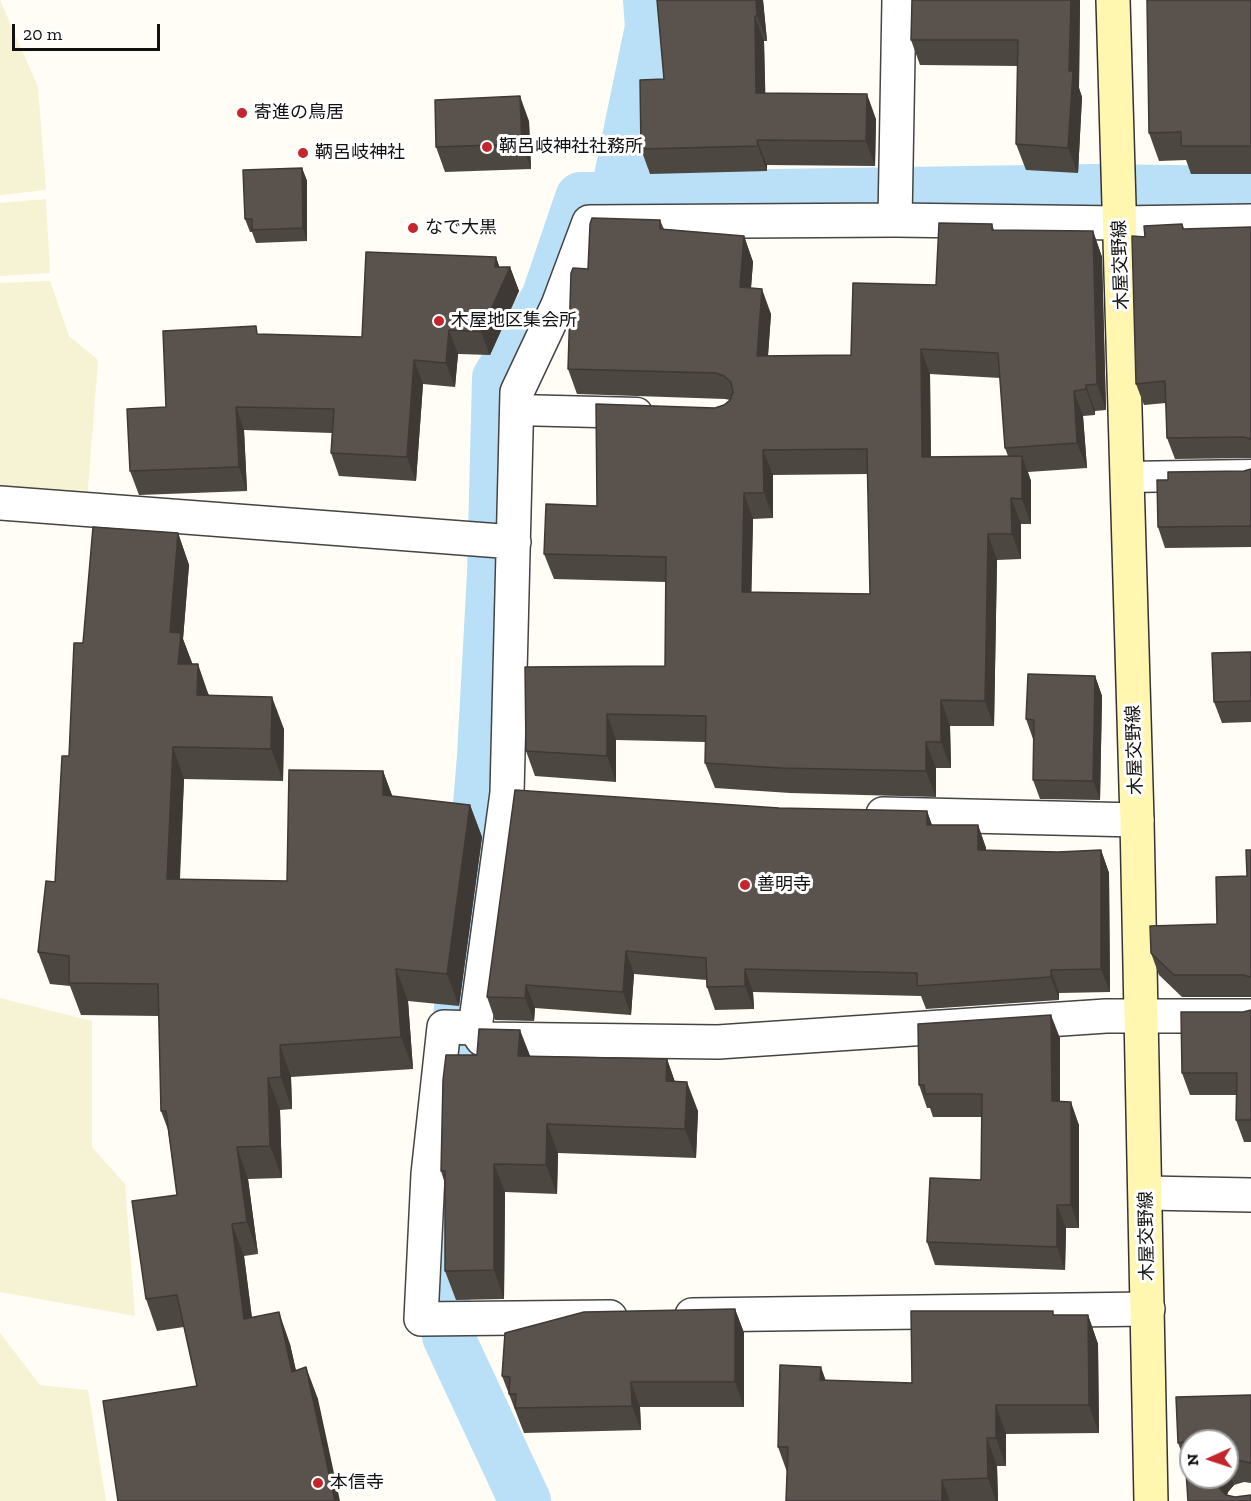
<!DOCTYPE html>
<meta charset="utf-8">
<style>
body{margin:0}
#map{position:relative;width:1251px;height:1501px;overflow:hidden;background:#fffdf5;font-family:"Zilla Slab",serif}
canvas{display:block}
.north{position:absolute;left:1179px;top:1429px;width:60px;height:60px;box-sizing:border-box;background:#fff;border:2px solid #a0a0a0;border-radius:50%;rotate:267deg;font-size:16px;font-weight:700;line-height:24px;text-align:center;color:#111}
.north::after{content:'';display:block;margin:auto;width:21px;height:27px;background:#c4262e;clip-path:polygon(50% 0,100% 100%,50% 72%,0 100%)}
.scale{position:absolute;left:12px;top:24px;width:148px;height:27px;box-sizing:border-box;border:3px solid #111;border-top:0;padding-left:8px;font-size:18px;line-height:21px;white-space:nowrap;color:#111;-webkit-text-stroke:4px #fff;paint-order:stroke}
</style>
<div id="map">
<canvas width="1251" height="1501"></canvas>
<div class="north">N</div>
<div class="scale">20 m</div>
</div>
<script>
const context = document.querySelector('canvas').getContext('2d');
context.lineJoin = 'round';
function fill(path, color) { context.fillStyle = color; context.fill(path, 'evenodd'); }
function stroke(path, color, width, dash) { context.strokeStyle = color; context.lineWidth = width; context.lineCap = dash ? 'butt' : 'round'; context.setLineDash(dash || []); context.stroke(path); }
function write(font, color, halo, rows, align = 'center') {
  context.font = font + ' "Zilla Slab","Noto Sans JP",serif'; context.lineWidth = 6; context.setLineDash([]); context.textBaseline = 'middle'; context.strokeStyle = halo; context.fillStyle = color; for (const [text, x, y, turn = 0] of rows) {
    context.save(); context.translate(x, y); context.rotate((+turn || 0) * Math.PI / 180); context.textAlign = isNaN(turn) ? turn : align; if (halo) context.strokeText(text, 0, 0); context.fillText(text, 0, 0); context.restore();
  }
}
fill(new Path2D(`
 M0,0l38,87 8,103 -46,5z
 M46,199l4,74 -50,3v-73z
 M50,281l19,55 29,24 -11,142 -87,-10v-209z
 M0,998l92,23v126l33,37 10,132 -135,-24z
 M0,1333l40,52 48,5 18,111h-106z`), '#f6f3d4');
stroke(new Path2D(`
 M616,196l35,-169 -2,-27
 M525,1501l-77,-165 -6,-49 2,-132 26,-240 13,-159 10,-182 5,-196 49,-80 34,-100 513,-8 157,2`), '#b9e0f7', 52);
const lane = new Path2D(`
 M517,410l120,3
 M1127,477l124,-2`);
const street = new Path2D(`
 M895,220l4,-220
 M0,503l514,39
 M883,814l254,6
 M475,1028l32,-235 10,-401 41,-87 31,-83 306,-2 224,3 132,-2
 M1146,1193l105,2
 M692,1315l456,-6
 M610,1317l-189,2 7,-145 16,-147 31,1 7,11 236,3 388,-26h145`);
const secondary = new Path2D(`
 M1113,0l24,820 14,681`);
stroke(lane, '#444', 33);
stroke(street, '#444', 36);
stroke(secondary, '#333', 36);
stroke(lane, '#fff', 30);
stroke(street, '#fff', 33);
stroke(secondary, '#fff6b0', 33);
fill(new Path2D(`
 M657,0h106l4,41h-3l1,52 111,26 -1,47 -108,-1v6l-117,3 -9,-25 23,-70z
 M912,0h168l-1,88 3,9 -4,76 -52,-3 -10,-26 2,-78 -98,-1 -9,-25z
 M1251,0v174h-60l-5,-14 -27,1 -10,-28z
 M529,121l2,48 -86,3 -9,-25z
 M302,168l5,13v60l-51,2 -4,-11h-2l-5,-13z
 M660,220l4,9 80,7 9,26 -2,26 20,26 -3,42 83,-1 85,-70 56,-61 2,6 99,1 9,26 4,153 -11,1v4l-12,1 4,52 -59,4 3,9v43h-10v35l-24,1 -3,166h-44l1,42h-15v29l-146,-4 -75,-5 -10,-25v-21l-89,-2v42l-81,-6 -9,-25 139,-85 1,-84 -112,-3 -10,-25 53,-48 118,-98 9,-3 6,-5 -5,-1 -148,-5 -9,-25 20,-100zM930,374l70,4 5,70 3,8 -77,1zM868,474l2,120 -119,-2 2,-73 20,-1v-43z
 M1182,224l2,5 67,-2v231l-76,1 -8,-21 -1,-35 -22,2 -8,-21 9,-147z
 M496,257l3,10h11l9,24 -29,64 -32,-1 -3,33 -32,-3 -7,97 -77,-5 -8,-23 1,-20 -88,-3 3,61 -108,4 -9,-24 36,-64 93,-73 103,3z
 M1251,469v78l-86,1 -7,-21 10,-47 76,-9z
 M178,533l11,32 -6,74 9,25 17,31 75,34 -1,52 -99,-2 -4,100 107,2 96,-110 9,25 78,9 12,32 -23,169 -51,-5 5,68 -122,8 1,32 -12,1 2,68 -34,1 10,75 -14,2 8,61 38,27 6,26 22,29 -121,-13 -13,-59 -27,4 -11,-32 31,-104 -9,-65 -7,-19 -2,-95 -78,-1 -11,-29 -20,-2 -12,-32 17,-70 14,-126z
 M1251,652v70l-29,1 -8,-21z
 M1095,676l7,20 -2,104 -60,-1 -7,-19v-41l-7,-20z
 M779,808l148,3 5,14h46l8,23v2l72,2 43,-2 8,23 1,119 -51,1v7l-133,9 -5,-13 -168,-4 1,17 -39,1 -8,-23v-7l-73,-6 -3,41 -96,-7 -1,13 -39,-1 -8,-23z
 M1251,850v147h-69l-23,-22 -8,-22 66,-29 30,-48z
 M1251,1010v132h-7l-8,-22 1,-25h-47l-8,-22 61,-61z
 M1060,1038v64l19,23v103h-13l-1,42 -130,-5 -8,-23 54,-62v-63h-48l-3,-9h-3l-8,-23z
 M530,1056l137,3 8,23 23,29 -2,47 -138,-5 -1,41 -52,-2 -1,107 -48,1 -11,-29v-87l-4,-13z
 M735,1309l9,24v74h-104l1,23 -117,3 -22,-57z
 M1055,1315h33l10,29 1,89 -93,1v32h-9l1,35h-212l1,-29 -9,-25 47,-67 87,3z
 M1251,1395v88l-7,-1 -10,3 -6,7 -1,3 24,6h-63l-2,-37 -8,-21zM1191,1441h36v36z`), '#4d4742');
fill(new Path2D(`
 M756,0h7l4,41 -10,-25z
 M1071,0h9l-1,88 3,9 -4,76 -10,-25z
 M755,16l9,25 2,77 -10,-25z
 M867,94l9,25 -1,47 -9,-25z
 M520,96l9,25 2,48 -9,-25z
 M757,140l10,25v6l-9,-25z
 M302,168l5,13v60l-4,-13z
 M1093,231l9,26 4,153 -9,-26z
 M744,236l9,26 -4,51 -9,-26z
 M496,257l8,23 6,-13 9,24 -29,64 -9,-23 14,-65z
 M762,289l9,25 -5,68 -9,-26z
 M449,330l9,24 -3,33 -9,-24z
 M921,349l9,25 1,109 -9,-26z
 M414,360l9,24 -7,97 -9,-24z
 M1086,385l9,26v4l-9,-26z
 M1074,391l9,25 4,52 -10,-25z
 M236,407l8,23 3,61 -8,-24z
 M763,450l10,25v43l-9,-25z
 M1022,456l9,25v43l-9,-25z
 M744,493l9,26 -2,99 -9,-26z
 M1011,498l10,26v35l-9,-25z
 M178,533l11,32 -6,74 10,26 -15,-1 -8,-32z
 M988,534l9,26 -3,166 -9,-25z
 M198,664l11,32 -12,-1z
 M1095,676l7,20 -2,104 -7,-19z
 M272,697l12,32 -1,52 -12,-32z
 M941,700l9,26 1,42 -10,-26z
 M607,714l9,26v42l-9,-26z
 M926,742l10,26v29l-10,-26z
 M173,747l11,32 -6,132 -11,-32z
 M383,771l12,32 -12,-8z
 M470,805l12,32 -23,169 -12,-32z
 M927,811l8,23 -8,-9z
 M978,825l8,23 1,25 -9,-23z
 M1101,850l8,23 1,119 -9,-23z
 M626,951l8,23 -3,41 -8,-23z
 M396,969l12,32 5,68 -12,-32z
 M745,969l8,23 1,17 -9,-23z
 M1051,970l8,23v7l-8,-23z
 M526,985l9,23 -1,13 -9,-23z
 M1051,1015l9,23v86l-8,-23z
 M520,1030l11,28 -13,-2z
 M280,1045l11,32 1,32 -11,-32z
 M667,1059l10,29 -11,-7z
 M268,1078l12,32 2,68 -12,-32z
 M687,1082l11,29 -2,47 -11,-29z
 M1071,1102l8,23v103l-8,-23z
 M547,1124l11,29 -1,41 -11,-29z
 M237,1147l11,32 10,75 -11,-32z
 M494,1164l11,28 -1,107 -10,-29z
 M1057,1205l9,23 -1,42 -8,-23z
 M232,1224l12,32 12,95 -12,-32z
 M735,1309l9,24v74l-9,-25z
 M279,1312l11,32 13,60 -11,-32z
 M1088,1315l10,29 1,89 -10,-28z
 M306,1367l12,32 22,102h-5z
 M821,1367l10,28 -11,-15z
 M631,1382l9,25 1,23 -9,-24z
 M996,1405l10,29v32l-10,-28z
 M987,1438l10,28 1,35h-2l-8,-23z
 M1227,1465l7,20 -6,7 -3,9 -5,-12 -3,-11 1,-1h9z
 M942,1480l8,21h-8z`), '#3f3936');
const building = new Path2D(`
 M657,0h99l1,16h-2l1,77 111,1 -1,47 -109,-1 1,6 -117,3 -1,-69 24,-1z
 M912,0h159l-2,71h4l-5,77 -52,-4 2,-104h-107z
 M1147,0h104v146h-70v-14l-32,1z
 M520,96l2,48 -86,3 -1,-47z
 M302,168l1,60 -51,2v-11h-7l-2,-49z
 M592,218l68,2v9l84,7 -4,51 22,2 -5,67 94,-1 2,-72 83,2 3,-62 53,1v6l101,1 4,153 -11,1v4l-12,2 3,52 -72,5 -7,-95 -77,-4 1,108 100,-1v43l-11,-1 1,36h-24l-3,167 -44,-1v42h-15v29l-145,-3 -76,-5 1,-47 -99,-2v42l-81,-5 -1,-84 140,-1 1,-109 -122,-3 2,-50 51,2 -1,-102 119,4 9,-3 6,-5 3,-8 -2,-10 -7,-6 -8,-3 -148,-4 3,-96 2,-5 15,1 2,-45zM867,449l3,145 -128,-2 2,-99h20l-1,-43z
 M1182,224l1,5 68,-2v212l-7,-2 -77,1 -2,-57 -29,3 -4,-148 13,1 -1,-11z
 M366,252l130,5 -1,10h15l-29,65 -32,-2 -3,33 -32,-3 -7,97 -76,-4 3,-44 -98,-2 3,60 -109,4 -3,-62 39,-2 -3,-76 93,-5 1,8 105,3z
 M1251,469v57l-93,1 -1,-47h11v-8l76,-1z
 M93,527l85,6 -8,99 11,1 -3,31h20l-1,31 75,2 -1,52 -98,-2 -6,132 120,2 2,-111 94,1v24l87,10 -23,169 -51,-5 5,68 -121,8 1,32 -13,1 2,68 -33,1 10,75 -15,2 12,95 35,-7 13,60 14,-5 29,134h-217l-15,-100 94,-15 -20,-91 -31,4 -14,-98 45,-6 -11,-84h-5l-3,-127 -89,-1v-27l-31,-4 8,-71 9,1 7,-126h7l5,-113h9z
 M1251,652v49l-37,1 -2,-49z
 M1028,674l67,2 -2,105 -60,-1 1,-60 -8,-1z
 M515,790l264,18 148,3v14h51v25l80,2 43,-2v119l-50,1v7l-134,9v-13l-172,-4v17l-38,1 -1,-29 -80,-7 -3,41 -97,-7 -1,13 -38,-1z
 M1246,850h5v127l-8,-2h-69l-23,-22 -1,-27 67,-2 -1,-47 31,-1z
 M1251,1010v110h-15l1,-47h-55l-1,-61h62z
 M1051,1015l1,86 19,1v103h-14v42l-130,-5 3,-64 51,2 1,-86h-57l-1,-9h-5l-1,-61z
 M479,1029l41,1 -2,26 149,3 -1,22 21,1 -2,47 -138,-5 -1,41 -52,-1v106l-49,1v-100h-4l2,-91 3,-25h31z
 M735,1309v73h-104l1,24 -117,2 1,-14h-7l1,-17 -8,-1 3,-43 79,-21z
 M911,1311h142v4h35l1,90h-93v33h-9l1,40 -46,2v21h-156l2,-54h-10l2,-82 41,2 -1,13 92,3z
 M1251,1395v68l-15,-3 -9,3v-22h-36v36h27l2,12 6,6 9,2 16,-2v6h-63l-4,-59 -6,1 -2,-46z`);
fill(building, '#5a524d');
stroke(building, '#3f3936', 1.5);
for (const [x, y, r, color] of [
 [242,113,6,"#c4262e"],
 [487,147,6,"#c4262e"],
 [303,153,6,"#c4262e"],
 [413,228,6,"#c4262e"],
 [439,321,6,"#c4262e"],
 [745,885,6,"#c4262e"],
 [318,1483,6,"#c4262e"]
]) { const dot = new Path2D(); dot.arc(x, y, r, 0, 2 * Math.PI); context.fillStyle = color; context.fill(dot); stroke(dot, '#fff', 2); }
write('18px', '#111', '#fff', [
 ["寄進の鳥居",254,113],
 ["鞆呂岐神社社務所",499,147],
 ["鞆呂岐神社",315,153],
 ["なで大黒",425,228],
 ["木屋地区集会所",451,321],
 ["善明寺",757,885],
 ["本信寺",330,1483]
], 'left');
write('18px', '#111', '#fff', [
 ["木屋交野線",1121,265,-92],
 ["木屋交野線",1135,750,-92],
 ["木屋交野線",1147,1236,-91]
]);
</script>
